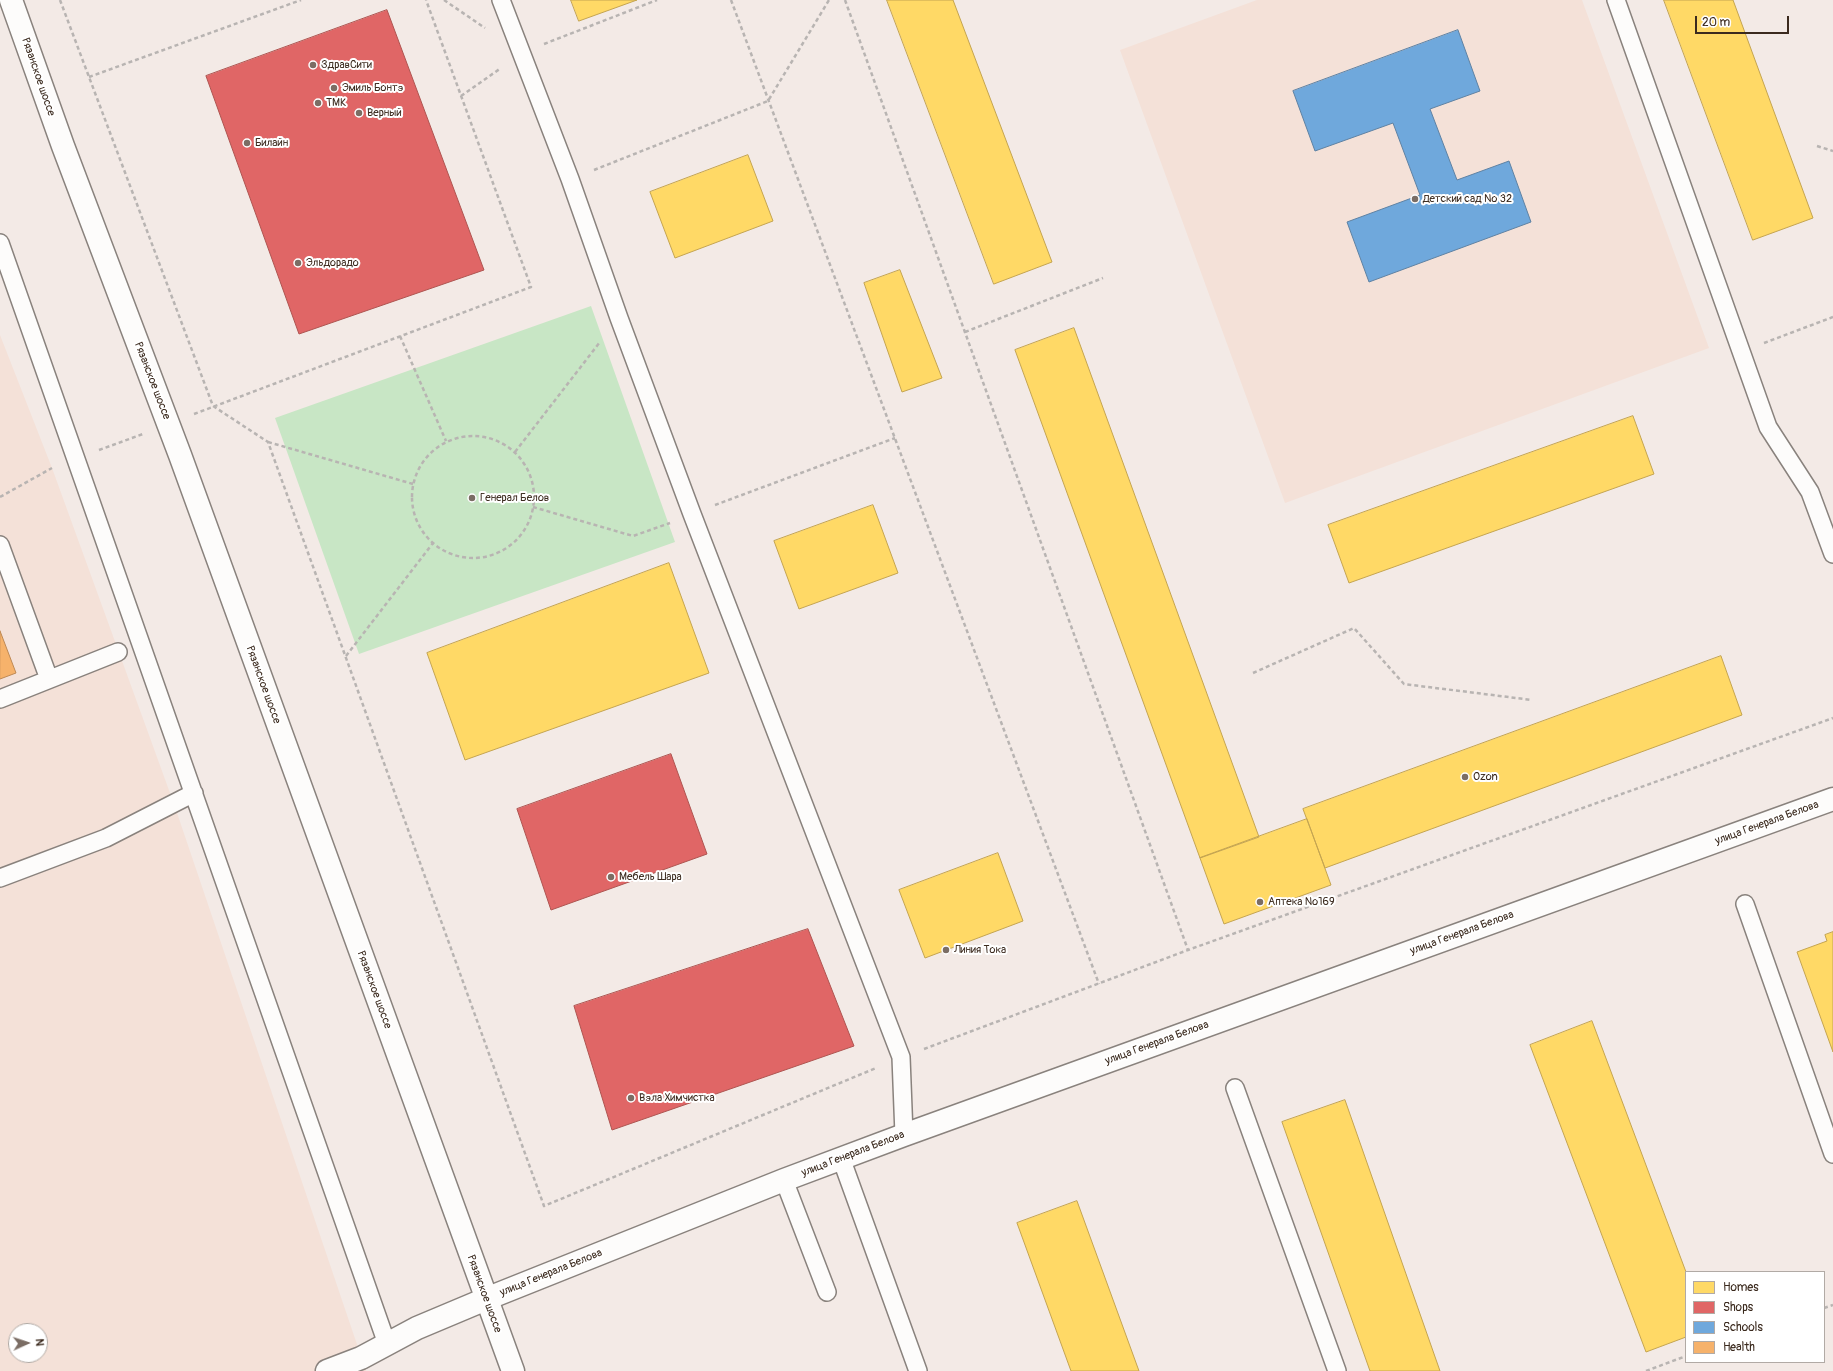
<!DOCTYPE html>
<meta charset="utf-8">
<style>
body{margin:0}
#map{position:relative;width:1833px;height:1371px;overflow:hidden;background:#f3eae6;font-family:Pangolin,sans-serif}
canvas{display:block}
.legend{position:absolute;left:1685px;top:1271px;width:140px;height:92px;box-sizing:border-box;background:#fff;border:1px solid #b1aaa5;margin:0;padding:5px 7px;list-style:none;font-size:12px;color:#3b2a1e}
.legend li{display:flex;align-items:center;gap:8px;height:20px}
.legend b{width:20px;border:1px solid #b1aaa5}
.north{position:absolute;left:8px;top:1323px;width:40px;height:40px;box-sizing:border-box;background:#fff;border:1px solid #b1aaa5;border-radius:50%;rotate:87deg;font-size:11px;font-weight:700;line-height:16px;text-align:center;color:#3b2a1e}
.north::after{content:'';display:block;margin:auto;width:14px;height:18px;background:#7b6d64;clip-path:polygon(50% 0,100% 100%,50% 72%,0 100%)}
.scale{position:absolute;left:1695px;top:16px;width:94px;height:18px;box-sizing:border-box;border:2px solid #3b2a1e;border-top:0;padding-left:5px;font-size:12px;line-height:14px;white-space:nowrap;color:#3b2a1e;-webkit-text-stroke:3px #fff;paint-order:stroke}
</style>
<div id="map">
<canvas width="1833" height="1371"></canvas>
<ul class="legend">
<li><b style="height:11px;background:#ffd966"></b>Homes</li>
<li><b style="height:11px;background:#e06666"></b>Shops</li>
<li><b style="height:11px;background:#6fa8dc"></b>Schools</li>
<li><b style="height:11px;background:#f6b26b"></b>Health</li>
</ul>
<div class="north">N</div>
<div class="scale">20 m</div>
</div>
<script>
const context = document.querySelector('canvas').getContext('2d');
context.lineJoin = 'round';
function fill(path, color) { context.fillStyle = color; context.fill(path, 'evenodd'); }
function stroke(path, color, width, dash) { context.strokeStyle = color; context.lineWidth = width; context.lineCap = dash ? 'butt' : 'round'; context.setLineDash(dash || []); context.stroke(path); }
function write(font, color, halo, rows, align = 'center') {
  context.font = font + ' Pangolin,sans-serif'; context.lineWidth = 4; context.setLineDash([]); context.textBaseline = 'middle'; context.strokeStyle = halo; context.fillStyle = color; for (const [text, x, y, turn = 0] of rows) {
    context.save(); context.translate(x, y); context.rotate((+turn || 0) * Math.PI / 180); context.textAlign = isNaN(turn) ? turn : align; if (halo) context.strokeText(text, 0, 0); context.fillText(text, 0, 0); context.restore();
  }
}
fill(new Path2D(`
 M1257,0h325l127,348 -424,155 -165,-453z
 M0,335l52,133 122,336 192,567h-366zM16,1331h24v24h-24z`), '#f4e1d8');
fill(new Path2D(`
 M591,306l84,236 -316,112 -84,-236z`), '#c8e6c5');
const homes = new Path2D(`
 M571,0h66l-58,21z
 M887,0h66l99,262 -58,22z
 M1664,0h69l80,218 -60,22z
 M748,155l25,66 -98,37 -25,-66z
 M900,270l42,108 -40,14 -38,-109z
 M1074,328l185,509 -59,21 -185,-508z
 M1633,416l21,58 -305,109 -21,-58z
 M873,505l25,68 -99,36 -25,-68z
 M669,563l40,110 -244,87 -38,-107z
 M1721,656l21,59 -417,153 -22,-59z
 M1307,819l24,66 -107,39 -24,-66z
 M998,853l25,68 -98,37 -26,-68z
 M1833,932v120l-36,-100 30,-11 -2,-6z
 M1592,1021l94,251v65l-40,15 -116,-307z
 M1345,1100l95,271h-70l-88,-249z
 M1077,1201l62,170h-68l-54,-148z`);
fill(homes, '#ffd966');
stroke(homes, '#c4a450', 1);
const shops = new Path2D(`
 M387,10l97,260 -185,64 -93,-258z
 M671,754l36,100 -156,56 -34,-101z
 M808,929l46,117 -242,84 -38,-124z`);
fill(shops, '#e06666');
stroke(shops, '#ae5450', 1);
const schools = new Path2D(`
 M1458,30l22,61 -50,18 27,71 52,-19 22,61 -162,60 -22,-60 73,-27 -27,-72 -78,28 -22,-60z`);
fill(schools, '#6fa8dc');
stroke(schools, '#5f82a3', 1);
const health = new Path2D(`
 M0,631l16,42 -16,6z`);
fill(health, '#f6b26b');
stroke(health, '#be8954', 1);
const service = new Path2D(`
 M501,0l69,179 49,139 73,196 209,543 3,78
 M1616,0l152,427 42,65 23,62
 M0,243l387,1101
 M0,545l49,134
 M0,699l118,-47
 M0,878l106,-40 88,-45
 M1745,904l88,250
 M1235,1088l102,283
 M841,1158l77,213
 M784,1180l43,112`);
const minor = new Path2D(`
 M327,1371l34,-13 56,-30 69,-29 298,-119 120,-45 929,-336`);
const secondary = new Path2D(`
 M11,0l52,146 117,309 333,916`);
stroke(service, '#89827d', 20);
stroke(minor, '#89827d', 25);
stroke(secondary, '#89827d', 25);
stroke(new Path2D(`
 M60,0l153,406 55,36 276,764 332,-138
 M444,0l41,28
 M731,0l368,984
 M845,0l343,950
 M544,44l113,-44
 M89,77l212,-77
 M461,96l40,-28
 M1817,146l16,5
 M594,170l174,-69 61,-101
 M965,332l138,-54
 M400,336l46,105
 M1764,343l69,-26
 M194,414l337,-127 -105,-287
 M412 497a61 61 0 1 1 122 0a61 61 0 1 1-122 0Z
 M268,442l145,42
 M99,450l44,-16
 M515,452l85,-110
 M0,497l52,-29
 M715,505l180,-67
 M533,507l100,29 37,-13
 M346,656l87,-113
 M1253,673l101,-45 50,56 128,16
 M924,1049l264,-99 645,-232
 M1824,1308l9,-3
 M1646,1371l40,-15`), '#b8b4b2', 2.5, [4, 3]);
stroke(service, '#fdfcfb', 17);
stroke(minor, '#fdfcfb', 22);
stroke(secondary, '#fdfcfb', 22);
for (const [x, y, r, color] of [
 [313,65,4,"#7b6d64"],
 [334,88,4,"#7b6d64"],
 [318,103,4,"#7b6d64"],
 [359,113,4,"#7b6d64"],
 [247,143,4,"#7b6d64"],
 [1415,199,4,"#7b6d64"],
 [298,263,4,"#7b6d64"],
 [472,498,4,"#7b6d64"],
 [1465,777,4,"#7b6d64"],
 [611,877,4,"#7b6d64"],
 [1260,902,4,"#7b6d64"],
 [946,950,4,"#7b6d64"],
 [631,1098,4,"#7b6d64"]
]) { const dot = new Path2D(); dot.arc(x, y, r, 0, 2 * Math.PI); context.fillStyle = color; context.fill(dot); stroke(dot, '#fff', 1.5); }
write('11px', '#3b2a1e', '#fff', [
 ["ЗдравСити",321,65],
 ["Эмиль Бонтэ",342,88],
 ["ТМК",326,103],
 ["Верный",367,113],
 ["Билайн",255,143],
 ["Детский сад № 32",1423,199],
 ["Эльдорадо",306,263],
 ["Генерал Белов",480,498],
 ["Ozon",1473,777],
 ["Мебель Шара",619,877],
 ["Аптека №169",1268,902],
 ["Линия Тока",954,950],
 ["Вэла Химчистка",639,1098]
], 'left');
write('11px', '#3b2a1e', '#fff', [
 ["Рязанское шоссе",38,77,71],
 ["Рязанское шоссе",152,381,69],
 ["Рязанское шоссе",263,685,70],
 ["улица Генерала Белова",1767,823,-20],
 ["улица Генерала Белова",1462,933,-20],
 ["Рязанское шоссе",374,990,70],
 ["улица Генерала Белова",1157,1043,-20],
 ["улица Генерала Белова",853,1154,-21],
 ["улица Генерала Белова",551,1273,-22],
 ["Рязанское шоссе",484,1294,70]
]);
</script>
